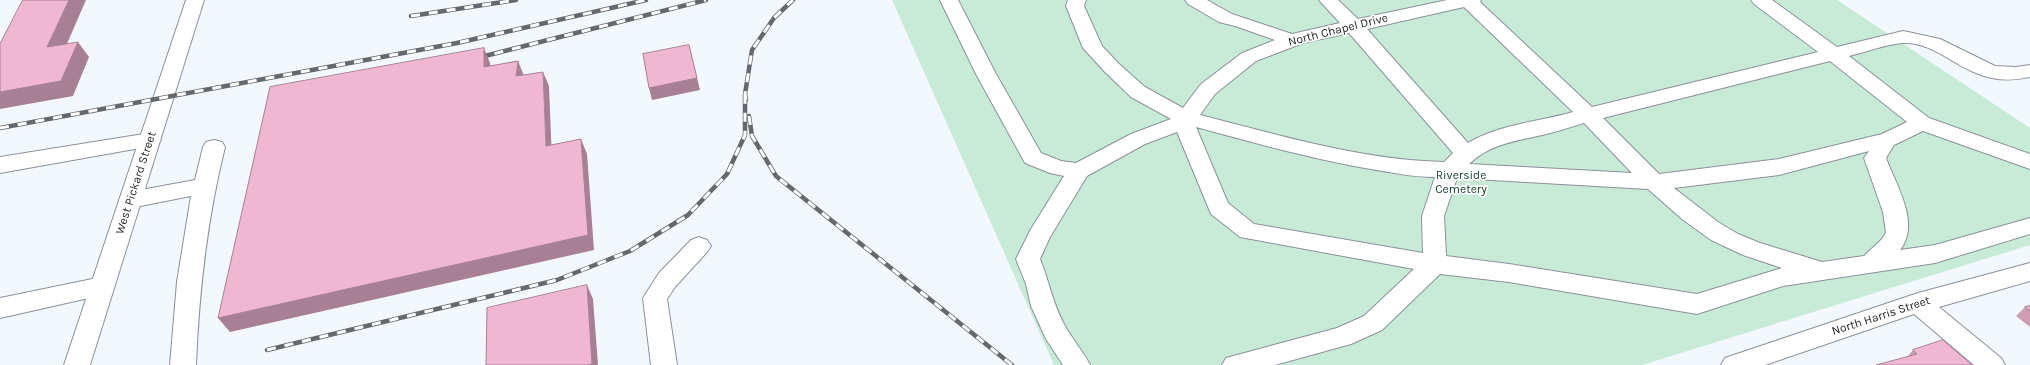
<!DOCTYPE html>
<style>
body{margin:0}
canvas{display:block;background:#f3f7fe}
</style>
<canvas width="2030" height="365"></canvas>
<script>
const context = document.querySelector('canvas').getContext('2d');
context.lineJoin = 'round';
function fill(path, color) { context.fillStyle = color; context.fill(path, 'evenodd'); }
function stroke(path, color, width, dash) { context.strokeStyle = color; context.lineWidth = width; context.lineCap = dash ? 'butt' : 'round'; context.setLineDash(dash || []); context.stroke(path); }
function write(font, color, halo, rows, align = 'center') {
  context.font = font + ' Karla,sans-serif'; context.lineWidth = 3.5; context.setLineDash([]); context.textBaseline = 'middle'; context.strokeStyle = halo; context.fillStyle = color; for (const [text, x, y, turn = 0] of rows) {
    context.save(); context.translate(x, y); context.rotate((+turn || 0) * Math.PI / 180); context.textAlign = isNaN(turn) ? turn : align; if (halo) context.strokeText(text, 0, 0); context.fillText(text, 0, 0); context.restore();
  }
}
fill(new Path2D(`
 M892,0h945l193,128v117l-388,120h-588z`), '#c7ebd7');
const minor = new Path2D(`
 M940,0h18l38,74 45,79 20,8 15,2 55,-29 40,-15 -40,-22 -26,-25 -22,-24 -17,-42 2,-6h18l-2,6 18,40 17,18 26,23 38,21 18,-24 41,-31 33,-13 -40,-14 -16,-4 -31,-18 -3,-4h22l25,14 60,20 48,-11 -21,-23h19l20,19 89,-19h34l-1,2 112,105 226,-55 -64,-48 -3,-4h21l65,47 66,-16 5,1 32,7 55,27 21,1 14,-2v12c-19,4 -36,4 -54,-4 -23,-9 -47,-32 -73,-30 -17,1 -37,9 -54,13l80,62 101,36v15l-107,-38 -29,14 -8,13c10,27 35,66 14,92l35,-5 95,-27v16l-95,29 -152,23 -86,28 -188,-32 -69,-8 -58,56 -31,14 -76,21h-53l4,-7 111,-30 27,-12 50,-47 -174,-32 -29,-23 -34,-82 -32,12 -58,32 -37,61 -10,22c9,22 13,46 25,67 7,13 18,25 25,39h-27l-17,-26 -15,-33 -5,-22 -10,-25 15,-30 33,-53 -14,-3 -25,-10 -49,-89zM1464,7l109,105c-35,10 -73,12 -105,31l-101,-114zM1349,33l104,120 -9,9c-83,-2 -165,-27 -244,-47l15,-21 41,-33 47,-18zM1830,61l77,61 -25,12 -103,25 -120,15 -56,-56zM1584,123l48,50 -163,-9c21,-20 47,-23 73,-29 14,-3 28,-8 42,-12zM1196,127c56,15 112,31 169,41 24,4 46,9 70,9l-13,39 1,37 -169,-29 -26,-21zM1869,151l-5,7 19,54 3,21 -5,7 -17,16 -42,6 -62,-19 -22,-9 -20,-12 -44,-34 105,-13zM1457,178l191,11 34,30 29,21 32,15 39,13 -85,26 -188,-30 -63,-8 -2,-40z
 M150,133l7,2 4,5 -4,5 -157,28v-16z
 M214,140l8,2 3,5c-18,72 -26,144 -29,218h-26l7,-83 14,-86 -61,12 -8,-2 -3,-6 3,-6 8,-2 65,-12 8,-33 3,-5z
 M699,237l8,3 4,6 -4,6 -32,35 -8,12 10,66h-26l-8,-67 16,-25 32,-33z
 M2030,263v18l-91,26 62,51 4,7h-31l-60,-51 -149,51h-44l4,-7 193,-65z
 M102,277l9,2 3,7 -3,7 -111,25v-20z`);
const major = new Path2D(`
 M186,0h18l-114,365h-26z`);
stroke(minor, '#8b919b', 2);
stroke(major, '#8b919b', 2);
fill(minor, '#fff');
fill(major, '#fff');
const rail = new Path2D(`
 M411,16l105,-16
 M477,58l229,-58
 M746,100l-1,-6 7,-44 22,-32 19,-18
 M749,116l3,20 24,40 236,189
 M0,128l457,-85 189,-43
 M267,350l290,-70 73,-29 58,-36 39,-41 18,-39v-41`);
stroke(rail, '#65686d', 4.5);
stroke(rail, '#fff', 3, [9]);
fill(new Path2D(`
 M2030,306v21l-14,-11 9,-9z
 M1913,350l59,15 -64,-9z`), '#ce9db5');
fill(new Path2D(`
 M69,0h17l-27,62 -12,-15z
 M78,42l11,15 -16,39 -73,13v-17z
 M689,45l11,45 -48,10 -3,-12z
 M484,48l6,15 1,19 -7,-15z
 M518,61l6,15h-8z
 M543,72l6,14 3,75 -6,-15z
 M581,139l6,15 7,96 -364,82 -12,-14z
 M587,285l6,14 5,66h-10z`), '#a88094');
const building = new Path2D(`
 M23,0h46l-22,47 31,-5 -17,39 -61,11v-48z
 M689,45l8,33 -48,10 -6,-34z
 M484,48v19l34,-6 -2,15 27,-4 3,74 35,-7 7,96 -370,83 52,-231z
 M587,285l5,79 -4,1h-102l1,-57z
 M2030,306v5l-5,-4z
 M1943,340l29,25h-96l41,-11 -4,-4z`);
fill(building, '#f0b7d3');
stroke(building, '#a88094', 1);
write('12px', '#1e2024', '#fff', [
 ["North Chapel Drive",1338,30,-14],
 ["West Pickard Street",136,183,-72],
 ["North Harris Street",1881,316,-18]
]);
write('12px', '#15432e', '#fff', [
 ["Riverside",1461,176],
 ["Cemetery",1461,190]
]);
</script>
